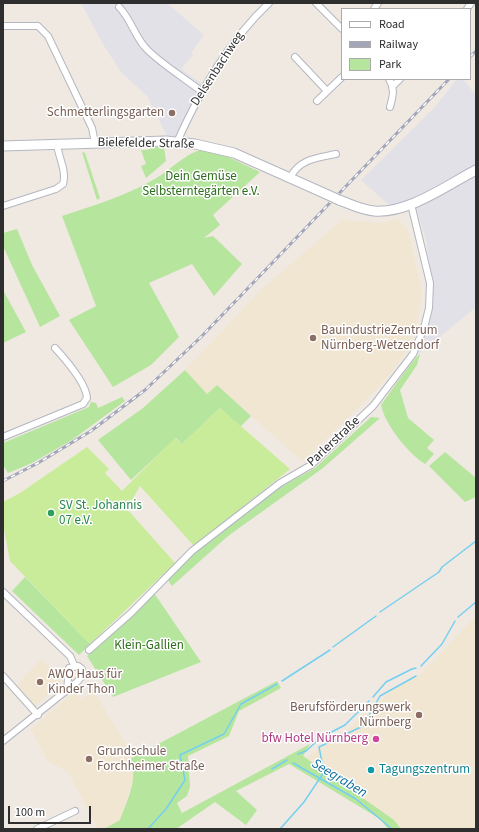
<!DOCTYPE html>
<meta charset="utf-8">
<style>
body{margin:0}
#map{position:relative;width:479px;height:832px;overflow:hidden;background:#efe9e1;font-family:"Source Sans 3",sans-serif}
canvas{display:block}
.frame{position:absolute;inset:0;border:4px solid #2e2e2e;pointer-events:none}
.legend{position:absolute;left:341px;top:8px;width:130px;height:72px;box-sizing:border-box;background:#fff;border:1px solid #ababab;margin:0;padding:5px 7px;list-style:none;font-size:12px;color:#2e2e2e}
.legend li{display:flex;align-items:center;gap:8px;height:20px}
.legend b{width:20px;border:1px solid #ababab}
.scale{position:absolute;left:8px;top:806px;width:83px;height:18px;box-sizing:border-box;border:2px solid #2e2e2e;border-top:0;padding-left:5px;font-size:12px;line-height:14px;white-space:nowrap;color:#2e2e2e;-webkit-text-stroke:3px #fff;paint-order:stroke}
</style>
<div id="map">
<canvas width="479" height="832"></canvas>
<div class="frame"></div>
<ul class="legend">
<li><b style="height:5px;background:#fff"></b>Road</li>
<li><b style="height:5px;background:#a3a6b8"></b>Railway</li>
<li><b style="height:11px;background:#b6e59e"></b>Park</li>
</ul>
<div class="scale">100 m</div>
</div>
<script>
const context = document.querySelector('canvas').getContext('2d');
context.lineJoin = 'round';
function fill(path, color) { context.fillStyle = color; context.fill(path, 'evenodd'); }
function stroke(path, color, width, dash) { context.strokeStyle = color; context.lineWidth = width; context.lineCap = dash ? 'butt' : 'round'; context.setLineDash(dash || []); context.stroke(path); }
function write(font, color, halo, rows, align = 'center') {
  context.font = font + ' "Source Sans 3",sans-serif'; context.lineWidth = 3; context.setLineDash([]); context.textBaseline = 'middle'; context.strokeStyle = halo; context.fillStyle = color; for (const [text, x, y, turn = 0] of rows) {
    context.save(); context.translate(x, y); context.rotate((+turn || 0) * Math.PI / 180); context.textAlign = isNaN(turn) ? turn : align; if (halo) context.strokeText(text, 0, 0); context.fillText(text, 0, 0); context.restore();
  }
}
fill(new Path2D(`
 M81,3h86l37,32 -13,18 2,2 -12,14 25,18 -28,49h-11l-20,-40 -25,-23 -18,-27z
 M457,79h6l13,16v212l-52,43 -8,5 17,-51 -7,-65 -10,-30 -26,-3 -29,-26 73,-72z`), '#e3e1e8');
fill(new Path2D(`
 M398,219l10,11 14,61 -5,34 -10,25 -15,22 -28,30 -58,56 -4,3 -85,-76 -10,9 -22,-24 77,-81 80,-69 38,3z
 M476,616v213h-75l-8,-9 -87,-62 42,-29 50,-44 23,-11z
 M41,659l21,19 -4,9 -23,19 -18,-21z
 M93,690l37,61v8l4,8v9l-14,44 -16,9h-6l-29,-56 -22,-13 -16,-31 43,-37 8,8z`), '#f0e6d1');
fill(new Path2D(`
 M154,147h10l2,14 -20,17 -5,-12 5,-2 -5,-14h6z
 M203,149l21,6 36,17 -47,43 7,10 -16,13 9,-2 29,28 -28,32 -22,-32 -43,19 30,54 -28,28 -38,22 -44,-67 27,-14 -34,-90c30,-10 61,-19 89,-35 18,-9 33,-27 52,-32z
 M82,152l3,1 15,45 -3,2z
 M17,229l15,36 28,51 -20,11 -37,-81v-13z
 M3,290l23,42 -23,11z
 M420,354l-3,11 -17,25 8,28 26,22 -7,8 7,6 -9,10c-17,-11 -40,-39 -44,-59 6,-8 34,-49 39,-51z
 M185,370l22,24 10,-9 34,31 -11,11 -20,-19 -38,36 -6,-6 -45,42 -33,-40 45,-32z
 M122,397l3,4 -53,39 -40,23 -24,10 -5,-8v-22l86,-36 2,-5 5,1 2,5z
 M371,417l9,1 -57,50 -95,68 -56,50 -5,-7 17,-17 91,-72 40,-22z
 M445,452l31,26v19l-11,5 -36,-36z
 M25,577l65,67 -11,11 -67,-64z
 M154,593l47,69 -88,35 -26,-41z
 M277,681l4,7 -42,23 -10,25 -41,20 2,31 -3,9 -10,7 5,10 128,-69 -7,12 91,64 7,9h-13l-8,-10 -91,-55 -53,27 21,19 -11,15 -31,-23 -39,27h-72l16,-9c7,-20 19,-41 10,-61z`), '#b6e59e');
fill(new Path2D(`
 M220,408l70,61 -96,77 -54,-60 -13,23 48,54 -85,81 -80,-83 -7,-37v-22l17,-9 67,-46 22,22 -4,4 17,18 53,-53 7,6z`), '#c9ec9a');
stroke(new Path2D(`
 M380,612l59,-40 3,-5 34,-26
 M458,617l18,-15
 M333,647l43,-31
 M421,666l21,-22 13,-23
 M282,681l48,-31
 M373,697l13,-15 26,-13 4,-1
 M320,738l25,-13 24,-24
 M298,754l8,-3 11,-10
 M293,763l63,36 36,30
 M272,769l15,-9
 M148,829l18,-20 19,-29 -5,-25 44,-21 17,-30 36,-20
 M280,829l24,-27 20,-30 -5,-25 44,-21 17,-30 36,-20`), '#75cff0', 1.5);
const street = new Path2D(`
 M316,3l26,26
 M119,7c11,11 15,27 25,39 11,14 42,33 57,45
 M374,9l4,-6
 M467,9l4,-6
 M3,26h35l10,10 44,92 3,15
 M295,57l32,34
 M389,79c6,10 4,17 1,28
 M393,86l7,-7
 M317,101l25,-24
 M177,142c23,-51 51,-100 92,-139
 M290,178c9,-19 27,-20 46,-24
 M3,206l53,-17 7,-5c4,-13 -5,-28 -6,-40
 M3,437l80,-33 4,-6c-1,-15 -21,-38 -32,-50
 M3,592l67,64 4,9
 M89,650l42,-37 61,-62 88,-68 31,-18 62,-59 40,-52 11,-26 5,-20 1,-25 -19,-79
 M3,676l35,39
 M3,741l74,-59 5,-6v-7l-4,-3 -9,2 -2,22
 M37,829l38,-18`);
const secondary = new Path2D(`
 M3,146l163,-5 29,3 39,9 92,41
 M339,200c11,4 23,10 35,11 34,3 73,-26 102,-41`);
stroke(street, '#b4b7c1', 8);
stroke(secondary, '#b4b7c1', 11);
stroke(street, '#fff', 6);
stroke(secondary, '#fff', 9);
const rail = new Path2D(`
 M470,57l6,-6
 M3,481l35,-18 53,-32 54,-41 56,-53 248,-258`);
stroke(rail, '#a3a6b8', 3);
stroke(rail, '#fff', 1.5, [4.5]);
const secondaryBridge = new Path2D(`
 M326,194l13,6`);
stroke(secondaryBridge, '#b4b7c1', 11, []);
stroke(secondaryBridge, '#fff', 9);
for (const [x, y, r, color] of [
 [172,113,4,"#8d6e63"],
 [313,338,4,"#8d6e63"],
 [51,513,4,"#2e9e5b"],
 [40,682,4,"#8d6e63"],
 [419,715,4,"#8d6e63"],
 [376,739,4,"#d1479c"],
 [89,759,4,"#8d6e63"],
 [371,770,4,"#0f9aa8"]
]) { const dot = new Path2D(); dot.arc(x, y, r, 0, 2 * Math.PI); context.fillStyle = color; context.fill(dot); stroke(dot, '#fff', 1.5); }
write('13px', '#2e2e2e', '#fff', [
 ["Delsenbachweg",218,69,-57],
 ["Bielefelder Straße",146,144,1],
 ["Parlerstraße",334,442,-43]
]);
write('13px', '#785e54', '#fff', [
 ["Schmetterlingsgarten",164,113,"right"],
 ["BauindustrieZentrum",321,331],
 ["Nürnberg-Wetzendorf",321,346],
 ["AWO Haus für",48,675],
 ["Kinder Thon",48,690],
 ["Berufsförderungswerk",411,708,"right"],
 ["Nürnberg",411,723,"right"],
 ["Grundschule",97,752],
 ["Forchheimer Straße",97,767]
], 'left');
write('13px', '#2c6e1b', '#fff', [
 ["Dein Gemüse",201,177],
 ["Selbsterntegärten e.V.",201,192],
 ["Klein-Gallien",149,646]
]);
write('13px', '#27864d', '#fff', [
 ["SV St. Johannis",59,506],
 ["07 e.V.",59,521]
], 'left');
write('13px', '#b23c85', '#fff', [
 ["bfw Hotel Nürnberg",368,739]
], 'right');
write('13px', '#0d838f', '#fff', [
 ["Tagungszentrum",379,770]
], 'left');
write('italic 14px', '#0d6fa3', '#fff', [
 ["Seegraben",339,779,31]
]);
</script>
